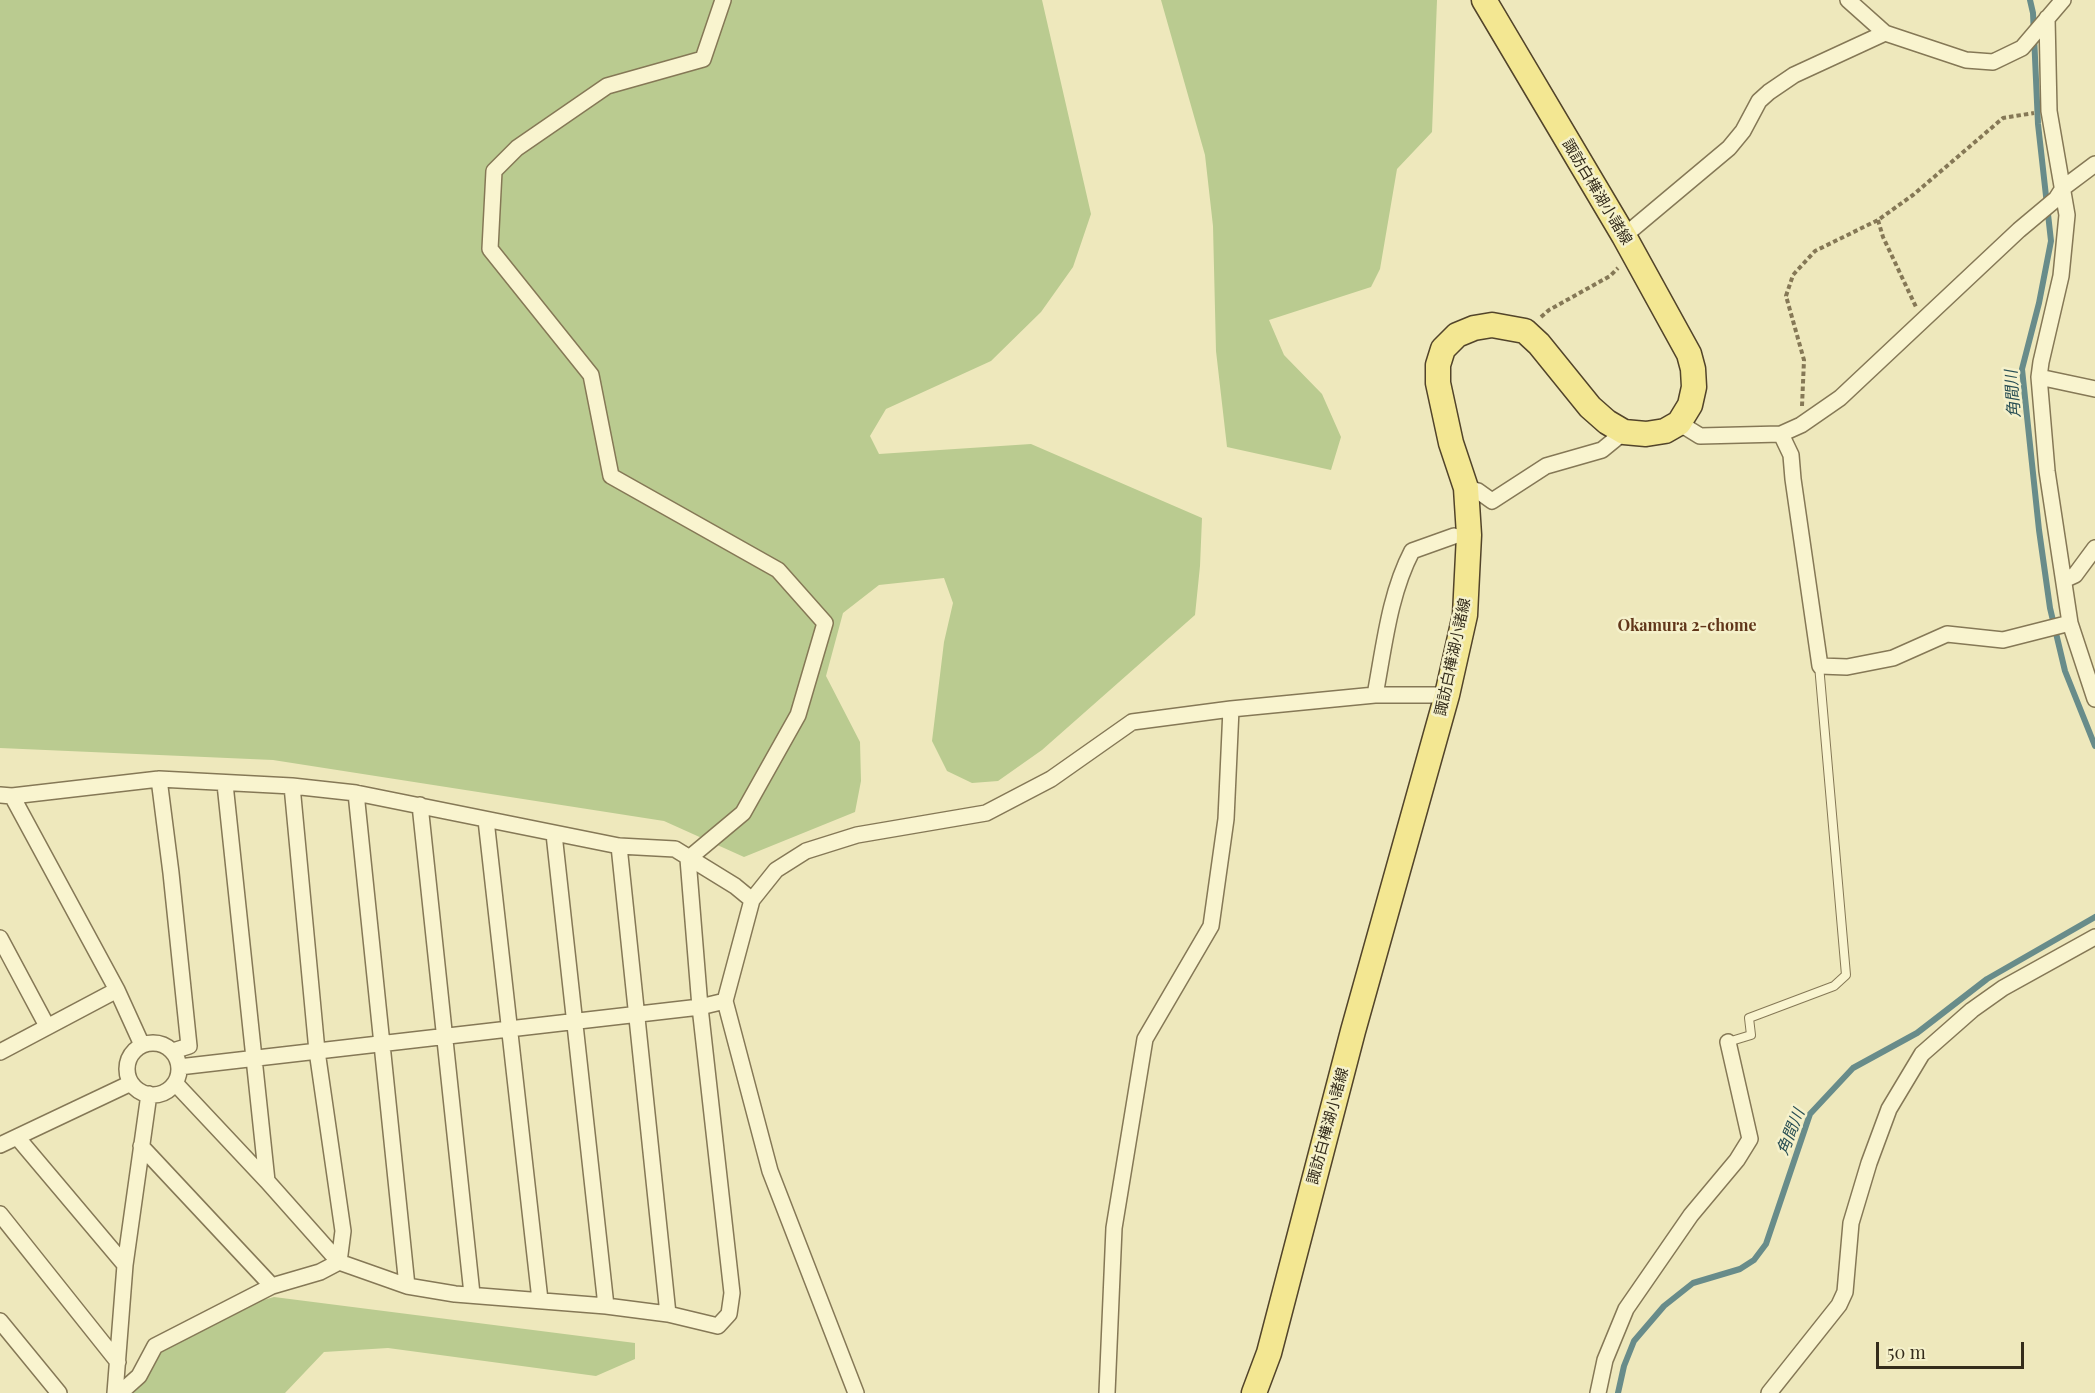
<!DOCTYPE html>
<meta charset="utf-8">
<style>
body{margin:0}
#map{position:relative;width:2095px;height:1393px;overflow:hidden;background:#eee8bc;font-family:"Playfair Display",serif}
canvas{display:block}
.scale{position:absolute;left:1876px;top:1342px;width:148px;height:27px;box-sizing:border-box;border:3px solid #342c1b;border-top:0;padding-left:8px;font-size:18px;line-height:21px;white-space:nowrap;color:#342c1b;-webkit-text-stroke:4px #f5f1cb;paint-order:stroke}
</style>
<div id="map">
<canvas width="2095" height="1393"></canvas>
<div class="scale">50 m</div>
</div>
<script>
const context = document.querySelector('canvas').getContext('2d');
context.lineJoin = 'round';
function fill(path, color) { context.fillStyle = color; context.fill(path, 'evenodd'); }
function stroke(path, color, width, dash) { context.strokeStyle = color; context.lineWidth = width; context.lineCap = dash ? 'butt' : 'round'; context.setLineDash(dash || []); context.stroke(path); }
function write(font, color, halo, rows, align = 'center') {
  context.font = font + ' "Playfair Display","Noto Sans JP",serif'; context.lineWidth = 5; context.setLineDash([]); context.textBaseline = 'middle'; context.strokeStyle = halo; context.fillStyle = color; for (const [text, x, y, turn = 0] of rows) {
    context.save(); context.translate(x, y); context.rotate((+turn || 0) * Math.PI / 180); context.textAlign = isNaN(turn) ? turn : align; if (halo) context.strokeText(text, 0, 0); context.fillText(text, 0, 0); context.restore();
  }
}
fill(new Path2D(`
 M0,0h1042l49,214 -18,53 -32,45 -50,49 -105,48 -16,27 9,18 152,-10 171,74 -2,48 -5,49 -153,135 -44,31 -26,2 -25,-12 -15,-30 12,-99 9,-39 -9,-25 -65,7 -36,28 -17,63 34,66 1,39 -6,31 -111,45 -80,-36 -391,-61 -273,-12z
 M1161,0h276l-5,132 -35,37 -17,100 -9,18 -102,33 15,35 38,39 19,43 -10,33 -104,-23 -11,-96 -3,-125 -8,-71z
 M274,1297l361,46v16l-39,17 -208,-28 -64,4 -39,41h-158l12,-17 46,-54z`), '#bacb90');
stroke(new Path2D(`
 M2030,0l3,13 5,111 13,117 -12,62 -17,66 17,161 11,78 15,63 30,75
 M1618,1393l6,-27 10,-25 30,-35 29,-23 47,-14 14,-9 12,-16 44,-130 43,-46 64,-35 70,-54 108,-62`), '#688c8a', 6);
const service = new Path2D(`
 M1728,1042l23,-7 -2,-17 85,-32 12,-11 -27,-310`);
const minor = new Path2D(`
 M1848,0l37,33 81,27 27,2 29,-14 41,-48
 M2047,18l2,93 18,104 -6,61 -20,86 -2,15 8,94 23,152 25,76
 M1624,236l105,-88 14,-17 16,-30 10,-9 25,-17 91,-42
 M2039,377l56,12
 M1679,423l21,13 81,-2 20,-9 39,-27 179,-168 37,-31 7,-11 32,-24
 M1781,434l10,21 2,24 27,187 27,1 46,-9 54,-24 56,6 67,-17
 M1466,488l12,3 14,10 54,-35 56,-16 22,-18
 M2064,580l11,-5 20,-27
 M1375,695c9,-47 14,-100 37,-144l42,-15
 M159,779l12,94 18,173 -16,5
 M225,784l42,397
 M292,786l25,265 26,180 -4,31
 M356,793l51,493
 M0,795l12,1 147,-17 133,7 64,7 263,53 56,3 60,37 17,14
 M12,796l105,194 25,55
 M420,805l52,489
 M486,820l54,480
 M554,834l52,472
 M619,846l49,468
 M0,938l47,88
 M127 1069a26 26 0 1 1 52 0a26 26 0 1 1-52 0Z
 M0,1052l117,-62
 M179,1067l521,-60 25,-6
 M175,1083l92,98 72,81 68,24 48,8 151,12 62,8 50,12 11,-12 3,-21 -32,-286 -12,-148 55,-46 55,-98 27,-92 -47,-53 -167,-94 -20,-101 -101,-126 4,-78 23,-23 90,-62 96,-27 20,-59
 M17,1137l108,128
 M0,1145l131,-62
 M141,1146l131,140
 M0,1214l118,148
 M0,1321l59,72
 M115,1393l10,-128 24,-171
 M120,1393l19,-17 16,-30 117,-60 48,-14 19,-10
 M856,1393l-86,-222 -45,-170 27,-101 24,-30 30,-19 51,-16 129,-22 65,-34 81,-57 99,-13 144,-14h72
 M1107,1393l7,-165 31,-189 66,-113 15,-107 5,-110
 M1598,1393l7,-33 21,-51 65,-94 46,-55 13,-21 -22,-97
 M1769,1393l70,-88 6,-13 6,-69 18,-60 20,-54 33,-55 50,-44 31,-22 92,-51`);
const primary = new Path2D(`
 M1254,1393l15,-40 84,-322 94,-336 18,-80 4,-80 -3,-47 -15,-45 -13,-60v-18l5,-16 14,-14 17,-7 18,-3 33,6 14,13 51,63 17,15 17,10 22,2 19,-3 14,-8 11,-18 4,-18 -1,-18 -4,-15 -65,-118 -140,-236`);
stroke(service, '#857856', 10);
stroke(minor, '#857856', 18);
stroke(primary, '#52442a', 27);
stroke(new Path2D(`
 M1878,220l5,17 33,70
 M1541,317l8,-7 61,-34 8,-8
 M1802,406l2,-46 -18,-64 7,-21 22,-24 63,-31 35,-25 90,-77 31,-5`), '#857856', 4, [4.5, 3]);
stroke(service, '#f9f4cf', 8);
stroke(minor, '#f9f4cf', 15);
stroke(primary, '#f3e792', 24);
write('15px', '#342c1b', '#f5f1cb', [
 ["諏訪白樺湖小諸線",1597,192,59],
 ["諏訪白樺湖小諸線",1453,657,-78],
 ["諏訪白樺湖小諸線",1328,1126,-75]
]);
write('italic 16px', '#294f54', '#f5f1cb', [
 ["角間川",2013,394,-94],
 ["角間川",1791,1132,-68]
]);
write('bold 16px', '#61361a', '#f5f1cb', [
 ["Okamura 2-chome",1687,626]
]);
</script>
